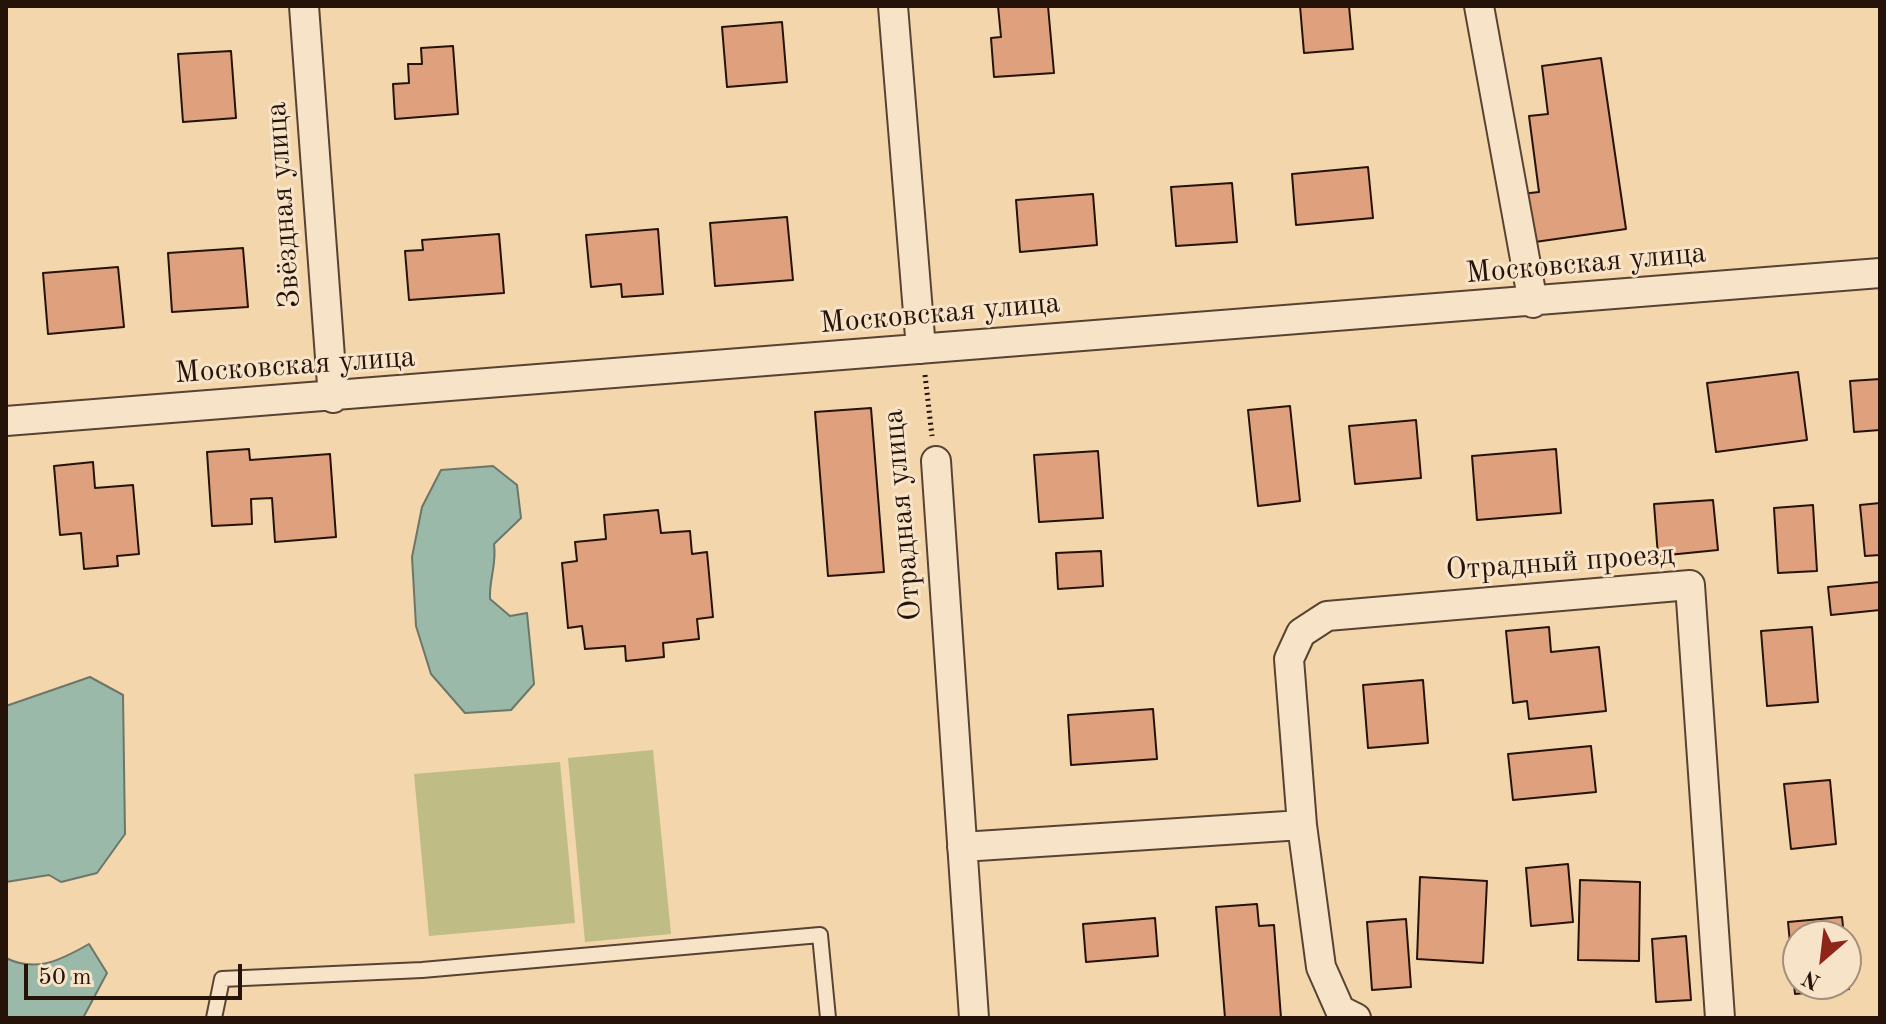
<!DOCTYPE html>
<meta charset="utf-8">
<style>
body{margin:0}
#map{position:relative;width:1886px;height:1024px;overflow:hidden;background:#f3d6ab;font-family:"Old Standard TT",serif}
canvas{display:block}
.frame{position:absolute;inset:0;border:8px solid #251209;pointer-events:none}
.north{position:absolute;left:1782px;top:920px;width:80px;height:80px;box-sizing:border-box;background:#f7e4c8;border:2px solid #a3907c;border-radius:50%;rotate:208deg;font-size:22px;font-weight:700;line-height:32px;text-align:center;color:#251209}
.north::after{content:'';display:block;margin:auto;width:28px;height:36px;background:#8f2418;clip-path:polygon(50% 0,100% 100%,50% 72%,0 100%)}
.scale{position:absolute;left:24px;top:964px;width:218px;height:36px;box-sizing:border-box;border:4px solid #251209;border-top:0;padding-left:10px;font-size:24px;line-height:28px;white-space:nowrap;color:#251209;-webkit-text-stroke:6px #f7e4c8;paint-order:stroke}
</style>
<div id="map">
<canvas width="1886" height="1024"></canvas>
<div class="frame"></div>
<div class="north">N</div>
<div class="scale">50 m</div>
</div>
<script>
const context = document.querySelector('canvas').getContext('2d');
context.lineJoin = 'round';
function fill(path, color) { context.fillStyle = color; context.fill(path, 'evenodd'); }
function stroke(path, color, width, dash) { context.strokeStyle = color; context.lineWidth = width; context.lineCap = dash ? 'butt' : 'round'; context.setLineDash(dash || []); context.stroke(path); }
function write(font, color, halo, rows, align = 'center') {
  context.font = font + ' "Old Standard TT",serif'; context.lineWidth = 6; context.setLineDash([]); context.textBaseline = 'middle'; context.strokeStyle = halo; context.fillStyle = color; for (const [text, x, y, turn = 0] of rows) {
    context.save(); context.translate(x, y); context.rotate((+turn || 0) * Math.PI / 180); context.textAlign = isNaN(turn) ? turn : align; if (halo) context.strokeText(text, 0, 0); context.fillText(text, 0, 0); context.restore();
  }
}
fill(new Path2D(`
 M653,750l18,184 -86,8 -17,-184z
 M560,762l15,161 -146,13 -15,-162z`), '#bfbc86');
const water = new Path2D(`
 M493,466l24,19 4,33 -27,26c3,21 -5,34 -4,55l20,17 17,-3 7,71 -23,26 -46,3 -34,-39 -15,-48 -4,-69 10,-50 19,-37z
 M90,677l33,18 2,139 -28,39 -36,9 -12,-7 -43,7v-176z
 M89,944l18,29 -24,45h-77v-60c30,15 55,2 83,-14z`);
fill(water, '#9bb9a9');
stroke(water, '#6c7669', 2);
const building = new Path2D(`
 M998,6h50l6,67 -60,4 -3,-39 10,-1z
 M1300,6h49l4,43 -49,4z
 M782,22l5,60 -60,5 -5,-60z
 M453,46l5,68 -63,5 -2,-35 16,-1 -1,-19h14l-1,-16z
 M231,51l5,67 -53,4 -5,-68z
 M1601,58l25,171 -98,14 -7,-49 18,-2 -10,-76 19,-2 -6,-48z
 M1368,167l5,51 -77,7 -4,-51z
 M1232,183l5,59 -61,4 -5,-59z
 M1093,194l4,51 -77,7 -4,-52z
 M787,217l6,63 -78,6 -5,-63z
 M658,229l5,65 -41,3 -1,-13 -30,3 -5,-52z
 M499,234l5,59 -95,7 -4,-49 18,-1 -1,-10z
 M243,248l5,59 -76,5 -4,-59z
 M118,267l6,60 -76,7 -5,-61z
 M1798,372l9,68 -91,12 -9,-69z
 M1880,379v51l-26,2 -4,-51z
 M1290,406l10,95 -42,5 -10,-96z
 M871,408l13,164 -56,4 -13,-164z
 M1416,420l5,58 -66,6 -6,-58z
 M249,449l1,11 80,-6 6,83 -61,5 -3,-44 -21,1 1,25 -40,2 -5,-74z
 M1556,449l5,64 -84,7 -5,-64z
 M1098,451l5,67 -64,4 -5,-67z
 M93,462l2,26 38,-3 6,69 -22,2 1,10 -34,3 -3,-36 -21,2 -6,-69z
 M1713,500l5,50 -60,6 -4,-52z
 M1880,503v52l-15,1 -5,-51z
 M1813,505l4,66 -39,2 -4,-65z
 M658,510l3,23 29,-2 2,23 15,-2 6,65 -16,2 2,20 -36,4 1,14 -38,4 -1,-15 -40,3 -3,-23 -14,2 -6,-65 15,-2 -2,-19 31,-3 -2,-24z
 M1101,551l2,35 -45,3 -2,-36z
 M1880,582v28l-49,5 -3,-28z
 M1549,627l2,25 48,-5 7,64 -77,8 -2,-18 -14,2 -7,-72z
 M1812,627l6,75 -51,4 -6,-75z
 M1423,680l5,63 -60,5 -5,-63z
 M1153,709l4,50 -86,6 -3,-50z
 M1591,746l5,46 -83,8 -5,-46z
 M1830,780l6,64 -45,5 -7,-65z
 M1568,864l5,58 -42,4 -5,-58z
 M1420,877l67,4 -4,82 -66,-4z
 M1580,880l60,2 -1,79 -61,-1z
 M1257,904l2,22 15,-1 7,93h-56l-9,-111z
 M1842,917l2,19h-46v48h48v-24l3,29 -54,5 -7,-72z
 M1155,918l3,38 -72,6 -3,-38z
 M1406,919l5,68 -39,3 -5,-68z
 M1686,936l5,64 -35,2 -4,-63z`);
fill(building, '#dfa07d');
stroke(building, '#251209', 2);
const lane = new Path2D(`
 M214,1018l8,-39 200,-9 398,-35 8,83`);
const street = new Path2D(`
 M304,6l29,392
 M893,6l28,343
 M1479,6l54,297
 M6,421l1874,-148
 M936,461l38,557
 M1302,825l19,142 19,43 16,8
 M962,847l340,-22 -13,-166 12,-26 26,-17 363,-31 30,433`);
stroke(lane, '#584332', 18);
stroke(street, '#584332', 32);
stroke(new Path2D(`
 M925,375l7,61`), '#251209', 5, [2, 4]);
stroke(lane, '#f7e4c8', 14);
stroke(street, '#f7e4c8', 28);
write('30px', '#251209', '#f7e4c8', [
 ["Звёздная улица",284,205,-94],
 ["Московская улица",1586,264,-5],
 ["Московская улица",940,314,-5],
 ["Московская улица",295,366,-4],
 ["Отрадная улица",903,515,-95],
 ["Отрадный проезд",1560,563,-4]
]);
</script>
